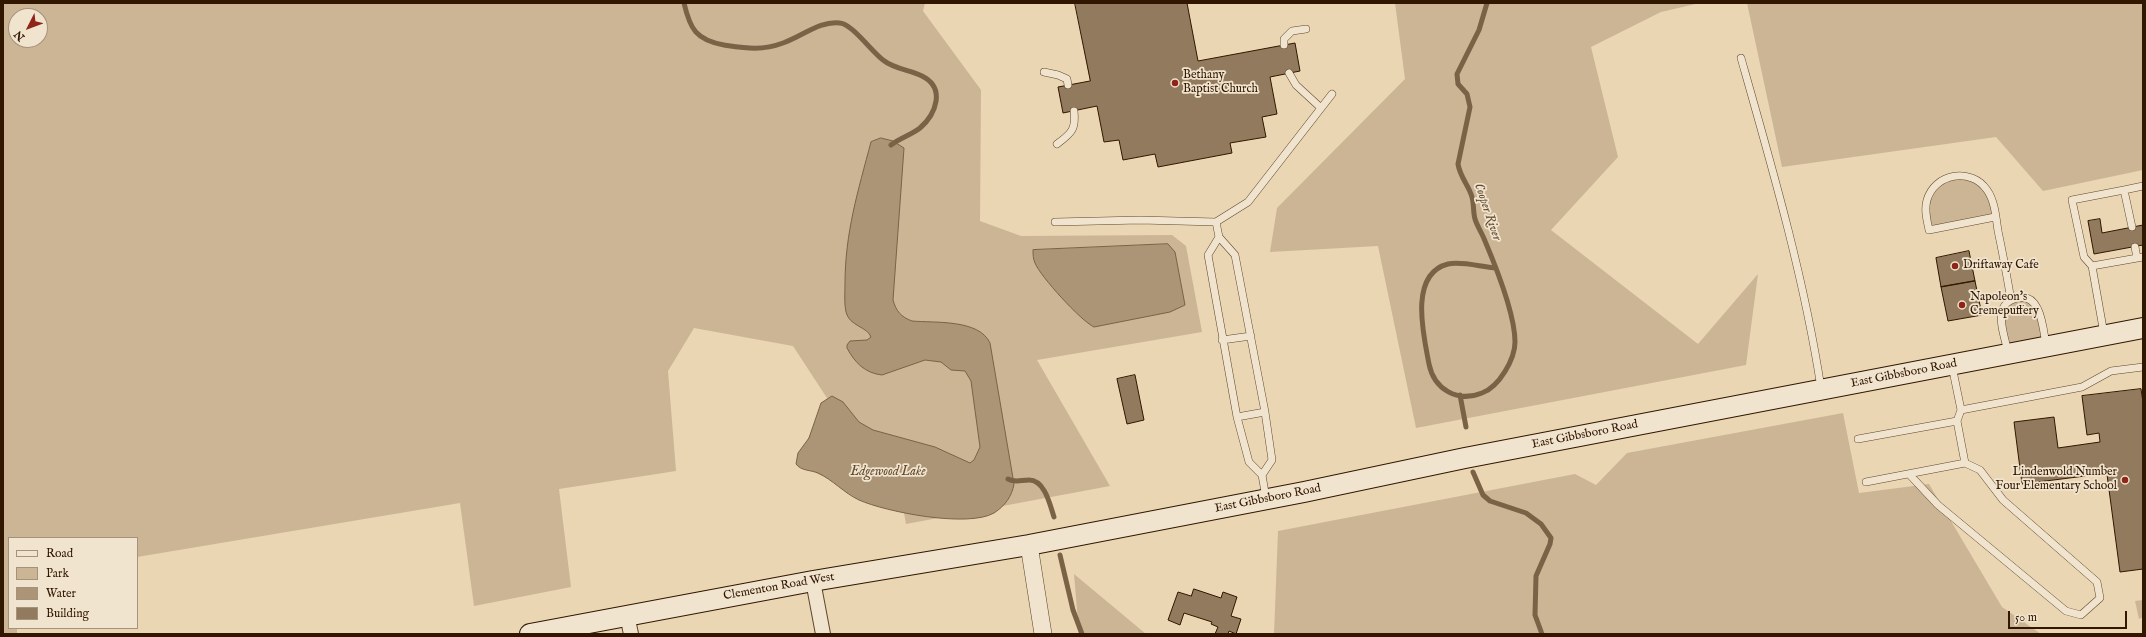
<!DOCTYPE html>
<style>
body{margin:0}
#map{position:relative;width:2146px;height:637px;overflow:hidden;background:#ead6b3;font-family:"IM FELL English",serif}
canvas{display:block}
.frame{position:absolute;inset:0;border:4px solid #311600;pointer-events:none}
.legend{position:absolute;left:8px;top:537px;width:130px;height:92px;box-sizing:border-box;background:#f1e4ce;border:1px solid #a4927c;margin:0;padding:5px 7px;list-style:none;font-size:12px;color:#311600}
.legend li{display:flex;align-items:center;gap:8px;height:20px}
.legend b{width:20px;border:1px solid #a4927c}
.north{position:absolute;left:8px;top:8px;width:40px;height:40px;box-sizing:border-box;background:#f1e4ce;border:1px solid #a4927c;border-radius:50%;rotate:228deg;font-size:11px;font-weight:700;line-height:16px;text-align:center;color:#311600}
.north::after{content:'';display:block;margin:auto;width:14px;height:18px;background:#8f2418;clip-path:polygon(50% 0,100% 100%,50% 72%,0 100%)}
.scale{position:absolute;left:2008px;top:611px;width:119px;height:18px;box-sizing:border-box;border:2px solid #311600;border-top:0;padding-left:5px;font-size:12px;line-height:14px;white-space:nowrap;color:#311600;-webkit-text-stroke:3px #f1e4ce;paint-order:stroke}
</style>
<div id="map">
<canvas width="2146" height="637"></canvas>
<div class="frame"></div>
<ul class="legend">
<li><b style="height:5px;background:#f1e4ce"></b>Road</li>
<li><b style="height:11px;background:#cbb595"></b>Park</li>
<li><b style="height:11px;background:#ab9576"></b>Water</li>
<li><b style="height:11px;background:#917a5d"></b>Building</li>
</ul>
<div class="north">N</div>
<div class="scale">50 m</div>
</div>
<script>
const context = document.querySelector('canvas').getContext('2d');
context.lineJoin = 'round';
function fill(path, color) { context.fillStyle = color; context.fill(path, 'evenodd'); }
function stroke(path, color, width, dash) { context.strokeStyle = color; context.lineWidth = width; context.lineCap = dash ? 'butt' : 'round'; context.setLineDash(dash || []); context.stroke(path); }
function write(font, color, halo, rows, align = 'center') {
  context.font = font + ' "IM FELL English",serif'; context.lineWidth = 3.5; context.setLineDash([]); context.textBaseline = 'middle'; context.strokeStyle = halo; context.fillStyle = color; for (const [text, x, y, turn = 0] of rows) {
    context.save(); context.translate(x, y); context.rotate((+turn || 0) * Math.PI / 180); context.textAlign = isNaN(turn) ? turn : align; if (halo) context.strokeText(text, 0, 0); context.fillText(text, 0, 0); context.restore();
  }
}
fill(new Path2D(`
 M3,3h922l-2,8 58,79 -1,131 41,15 151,-1 14,11 16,86 -165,28 73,126 -204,38 -2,-11 -108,-49 31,-66 -34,-52 -99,-18 -26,43 8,100 -117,18 12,98 -97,19 -14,-103 -323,54v-19h-128v90h8v6h-14zM16,16h24v24h-24z
 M1395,3h305l-39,9 -70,35 27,110 -67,73 147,114 60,-70 -12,91 -330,63 -38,-182 -108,6 7,-44 128,-129z
 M1747,3h396v167l-100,21 -47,-54 -214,30z
 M1956,175l26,9 13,33 -66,13 -4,-18 5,-21z
 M2011,300l21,1 15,46 -39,7 -7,-36z
 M1843,413l16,80 70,-9 73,123 39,27h-767l4,-103 297,-57 21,11 31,-32z
 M1074,574l72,60h-67z
 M2143,600v17l-4,2 -4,-18z`), '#cbb595');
const water = new Path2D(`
 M881,138l12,3 11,7 -11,152c3,11 8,17 19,21 23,2 67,-2 78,22l24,141c-2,12 -9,22 -20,29 -26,15 -108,-1 -135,-13 -15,-7 -26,-20 -41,-27 -7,-3 -17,-2 -22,-9l2,-11 11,-15 12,-35 11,-7 11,6 16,20 14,8 62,17 35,16 4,-3 6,-13 -9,-66 -6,-10 -14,-1 -10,-8 -16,-2 -43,15c-17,-2 -27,-12 -35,-27v-3l3,-4 17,-1 4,-3c-3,-10 -22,-11 -25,-25 -2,-9 -1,-19 -1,-28 0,-51 13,-93 26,-142z
 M1168,244l7,8 10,53 -15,7 -76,15c-13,-6 -54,-51 -59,-64 -2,-4 -2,-9 -2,-13z`);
fill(water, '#ab9576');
stroke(water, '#7a6247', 1);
stroke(new Path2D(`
 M684,3c6,26 12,37 40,42 21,3 38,6 59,-2 18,-6 38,-23 57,-20 12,1 32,29 43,37 11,9 27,10 39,16 24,12 14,38 -2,52 -9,7 -20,10 -29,17
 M1487,3l-8,27 -22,44 1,10 9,10 3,13 -12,57c2,13 11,22 14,33 2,7 1,15 3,22 2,7 7,14 10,22 11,26 30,73 30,101 0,17 -16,45 -33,51 -25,10 -48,-4 -53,-29 -5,-27 -21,-90 19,-100 14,-3 33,3 48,4
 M1460,395l6,32
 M1473,472l10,23 7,6 36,12 15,11 10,14 -1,6 -14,32 -1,39 7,19
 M1008,479c7,4 13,1 21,1 16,0 21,25 25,37
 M1060,555l13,55 9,24`), '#7a6247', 5);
const building = new Path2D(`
 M1075,3h112l11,58 97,-18 5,28 -30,6 7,37 -15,3 4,20 -36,6 2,10 -74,14 -3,-13 -32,6 -4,-20 -15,2 -7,-36 -34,7 -5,-26 32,-6z
 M2100,219l2,14 41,-8v20l-49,9 -6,-33z
 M1969,251l6,30 -34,6 -5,-29z
 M1975,281l7,34 -34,6 -7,-34z
 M1135,375l9,45 -17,4 -10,-45z
 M2141,389l2,13v167l-23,3 -14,-105 -22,3 1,6 -63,8 -8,-62 40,-5 4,31 42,-6 -1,-9 -12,2 -5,-39z
 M1194,589l27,9 2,-6 14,5 -6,19 10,3 -5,15 -7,-3 -1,3h-13l3,-7 -7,-3 1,-2 -28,-9 -4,12 -12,-5 10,-28 13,4z`);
fill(building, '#917a5d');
stroke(building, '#311600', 1);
const service = new Path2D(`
 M1284,45v-6l8,-8 14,-2
 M1741,58c31,109 63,219 80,330
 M1044,72l14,3 9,4 1,6
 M1289,73l7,12 25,23
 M1057,144c15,-11 19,-15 17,-33
 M1995,217l-66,13c-2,-10 -5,-20 -2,-30 8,-27 44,-33 60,-10 8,11 9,28 11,41 5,23 9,46 13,69
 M1055,222l85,-2 76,2 32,-20 84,-108
 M1216,222l3,15 16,18 30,157 7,48 -10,15
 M2132,227l-8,-37 19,-4
 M1219,237l-11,18 29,162 12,45 13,13 4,23
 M2135,247l2,11
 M2092,266l-8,-9 -12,-57 52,-10
 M2104,334l-12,-68 51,-9
 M1222,340l29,-4
 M2008,353c-2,-12 -9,-29 -6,-41 1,-6 6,-11 12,-13 27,-10 29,29 32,46
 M1961,410l121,-23 29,-16 32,-4
 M1237,417l28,-5
 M1858,439l99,-18
 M1909,474l29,31 128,106 15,4 19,-17 -3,-16 -94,-82 -23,-30 -15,-7
 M1866,482l99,-19 -8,-42 4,-11 -9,-44`);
const minor = new Path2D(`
 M813,581l10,53
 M627,615l4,19`);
const tertiary = new Path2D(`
 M1029,545l14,89`);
const secondary = new Path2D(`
 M530,634l283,-53 216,-36 275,-53 161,-34 678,-130`);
stroke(service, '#5f462d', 8);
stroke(minor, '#5f462d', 16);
stroke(tertiary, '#5f462d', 18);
stroke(secondary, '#311600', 22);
stroke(service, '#f1e4ce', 7);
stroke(minor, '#f1e4ce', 14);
stroke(tertiary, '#f1e4ce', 17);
stroke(secondary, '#f1e4ce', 20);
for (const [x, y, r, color] of [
 [1175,83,4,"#8f2418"],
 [1955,266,4,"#8f2418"],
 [1962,305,4,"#8f2418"],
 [2125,480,4,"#8f2418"]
]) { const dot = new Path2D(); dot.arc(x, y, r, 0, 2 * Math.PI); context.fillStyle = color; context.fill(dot); stroke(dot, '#f1e4ce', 1.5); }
write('12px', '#311600', '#f1e4ce', [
 ["Bethany",1183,76],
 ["Baptist Church",1183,90],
 ["Driftaway Cafe",1963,266],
 ["Napoleon's",1970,298],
 ["Cremepuffery",1970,312],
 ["Lindenwold Number",2117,473,"right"],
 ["Four Elementary School",2117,487,"right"]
], 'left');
write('12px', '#311600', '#f1e4ce', [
 ["East Gibbsboro Road",1904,374,-11],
 ["East Gibbsboro Road",1585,435,-11],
 ["East Gibbsboro Road",1268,499,-11],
 ["Clementon Road West",779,587,-10]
]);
write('italic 13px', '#62492f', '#f1e4ce', [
 ["Cooper River",1487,212,71],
 ["Edgewood Lake",888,472]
]);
</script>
